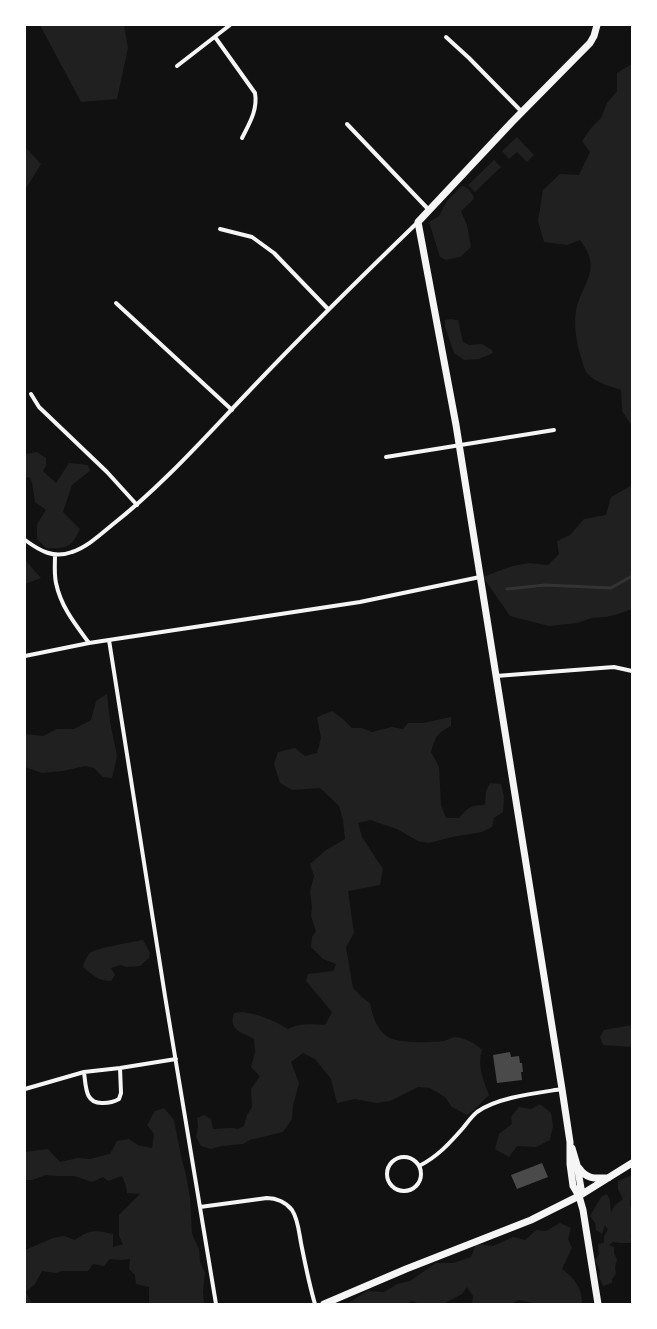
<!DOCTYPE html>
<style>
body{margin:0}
#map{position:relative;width:657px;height:1329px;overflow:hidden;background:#111;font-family:"Open Sans",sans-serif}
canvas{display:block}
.frame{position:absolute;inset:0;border:26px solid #fff;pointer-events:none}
</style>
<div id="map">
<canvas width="657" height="1329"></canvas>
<div class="frame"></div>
</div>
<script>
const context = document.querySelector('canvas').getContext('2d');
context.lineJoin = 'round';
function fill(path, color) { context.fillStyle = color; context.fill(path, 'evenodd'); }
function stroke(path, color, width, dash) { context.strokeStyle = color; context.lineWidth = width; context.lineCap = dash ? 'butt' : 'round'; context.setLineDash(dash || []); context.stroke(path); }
fill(new Path2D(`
 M40,25h84l4,23 -11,51 -36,3z
 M632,64v362l-10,-15 -1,-21c-11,-4 -25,-7 -33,-16 -4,-3 -5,-12 -7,-17 -5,-15 -8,-36 -4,-51 9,-28 24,-38 3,-66l-13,5 -23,-3 -6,-21 5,-31 17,-16 19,1 11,-23 -8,-11 9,-13 10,-10 6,-15 10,-12v-18z
 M517,137l17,18 -7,7 -10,-10 -8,7 -7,-8z
 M25,147l16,17 -16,26z
 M494,160l7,7 -26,25 -7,-7z
 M462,186c6,1 11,7 12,13l-13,12 6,14 4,22 -11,10 -14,3 -6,-3 -11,-35 10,-6 8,-15z
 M450,319l8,1 5,22 6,3 13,-1 10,6 1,3 -14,6 -15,1 -10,-7 -9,-26v-7z
 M37,452l9,6v8l-3,5 13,12 13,-20 19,2 2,6 -18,14 -9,27 17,17c-9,19 -13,20 -34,19l-9,-9v-15l9,-14 -11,-8 -3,-19 -2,-5 -5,-1v-23z
 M632,485v124l-14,5 -12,3 -14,1 -15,5 -28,3 -39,-10 -27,-39 29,-11 18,-3 18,2 11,-11 -2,-13 13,-6 14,-16 22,-4 5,-18z
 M25,560l16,18 -16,6z
 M107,694l3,28 7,34 -5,22 -9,-1 -9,-9 -9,-2 -22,5 -21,2 -17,-6v-33l18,2 14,-7h17l17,-9 5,-19z
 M332,711l11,8 9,9h10l10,4 20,-5 11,2 5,-6h15l28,-6v9c-15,8 -15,10 -20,26l8,15 2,38 5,13h13c9,-10 11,-13 26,-13l1,-14 4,-8 11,1 3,13 -1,15 -9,6 -2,9 -10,5 -30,5 -23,6 -11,-2 -21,-12 -27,-9 -12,3 4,14 21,32 -3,16 -32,6 6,42 -8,14 7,41 10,10 7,5c2,12 7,27 18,34 8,6 45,6 55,4 4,0 8,-4 12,-4 10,1 20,6 27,13 -5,16 1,29 7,45l-14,14 -8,6 -15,-8 -7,-10 -15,-9 -12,-1 -28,14 -14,2 -21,-4 -18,4 -6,-24 -16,-20 -12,-6 -12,9 8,21 -6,23 -1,13 -9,13 -33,8 -7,4 -21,2 -11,3 -10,-3 -5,-9 2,-11 -1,-8 7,-3 7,4 2,10c9,0 17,-2 25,0l6,-3 3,-11 5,-8 -1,-18 9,-13 -9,-9 4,-15 -1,-13c-12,-7 -26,-8 -20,-26 15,-4 41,8 54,16 11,-6 24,-5 37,-4l7,-13 -26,-31 2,-7 25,-3 3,-7 -13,-5 -12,-12 1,-10 4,-6 -5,-15 1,-9 -2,-15 4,-16 -4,-12 16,-14 19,-11 -2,-19 -4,-14 -19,-18 -28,2 -12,-7 -6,-19 4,-12 17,-4 10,8 12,-3 4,-15 -4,-21z
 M143,940l7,13 -1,5 -9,8 -13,1 -7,-2 -9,3 4,7 -4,6c-12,0 -19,-6 -28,-14 1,-5 3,-10 7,-14 5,-5 43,-11 53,-13z
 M632,1025v22l-29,-2 -3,-8 4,-7z
 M540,1104l11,9 2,13 -3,14 -14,7 -19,-1 -8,11 -14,-8 4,-15 13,-10 -1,-7 8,-10 12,2z
 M164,1108l10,12 7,36 5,19 4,23 2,36 7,15 1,13 5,11 -2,18 1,13h-55v-17l-13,-3 -1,-9 -6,-6 1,-10 -9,1 -11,-1 -6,7 -11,-2 -5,7h-26l-6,2 -14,-2 -7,13 -9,8 6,12h-6l-1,-1v-53l28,-12 11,-2 11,4c14,-11 22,-10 38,-6v13l10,-3 -4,-8v-21l21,-21 -13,-1 -1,-7 -4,-10 -14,5 -5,-4 -11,5 -18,-6h-16l-12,-1 -14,5h-7v-28l23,-3 12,13 18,-4 12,1 20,-5 7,-13 12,-2 9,6 14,3 2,-14 -7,-9 8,-14z
 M630,1176h2v22l-2,2v7l2,-1v27l-2,3h2v7h-12l-7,-1 -4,3 5,2v6l3,7 -2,7 1,7 -4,5v4l-9,3 -4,-9 1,-6 -5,-11 4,-6 -1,-10 6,-1v-7l4,-6 -3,-5 -3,9 -6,-4 -1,-7 -5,-7 11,-19 6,-3 3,7 1,11 4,-7 8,-6 -5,-10v-8z
 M560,1223l11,5 -3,11 4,9 -10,21c13,10 20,18 20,35h-46l-17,-4 -9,4h-38l1,-8 -6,-9 -5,7 -19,10h-23l-8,-3 -6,3h-59l20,-13 17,1 13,-8 13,-3 26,-18h17l18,-6 5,-13 17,2 20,-9 12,3 11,-10 10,1z`), '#202020');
stroke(new Path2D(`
 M507,589l38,-4 66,3 21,-12`), '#333', 3);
fill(new Path2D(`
 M510,1052l1,5 8,-1 1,7h2l1,9h-2l1,8 -25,3 -4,-28z
 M542,1163l6,14 -31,12 -6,-14z`), '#4a4a4a');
stroke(new Path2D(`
 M215,37l40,56c3,17 -6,31 -13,45
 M446,37l23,21 53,54
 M177,66l53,-41
 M347,124l82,86
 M220,229l32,8 22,16 54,56
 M116,303l116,107
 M31,394l8,13 68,65 30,33
 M386,457l168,-27
 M25,540c15,11 29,19 47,12 15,-5 28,-17 40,-27 51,-40 94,-89 139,-136 54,-57 110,-112 167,-167
 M55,555c0,9 -1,19 1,28 5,24 19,41 33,60
 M109,640l56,356 51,308
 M25,656l64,-13 271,-41 120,-25
 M496,676l118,-9 18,4
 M84,1072c2,15 1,32 19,31 6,0 11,-1 16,-4l2,-6 -1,-25
 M25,1089l59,-17 36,-4 56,-9
 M387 1174a17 17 0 1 1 34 0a17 17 0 1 1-34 0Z
 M419,1166c18,-9 30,-22 44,-38 4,-5 9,-12 14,-16 21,-15 60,-19 85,-23
 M200,1207l67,-9c9,0 19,4 25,12 6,9 7,22 9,33 4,20 8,41 14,61`), '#f5f5f5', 4);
stroke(new Path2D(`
 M597,25l-3,11 -4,7 -78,79 -94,100 38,203 106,664 8,53v22l3,22 6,10 4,14 15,94
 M572,1148l5,17 5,29
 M579,1168c8,12 17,10 29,10
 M324,1304l82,-35 125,-49 48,-24 53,-33`), '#f5f5f5', 7);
</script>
